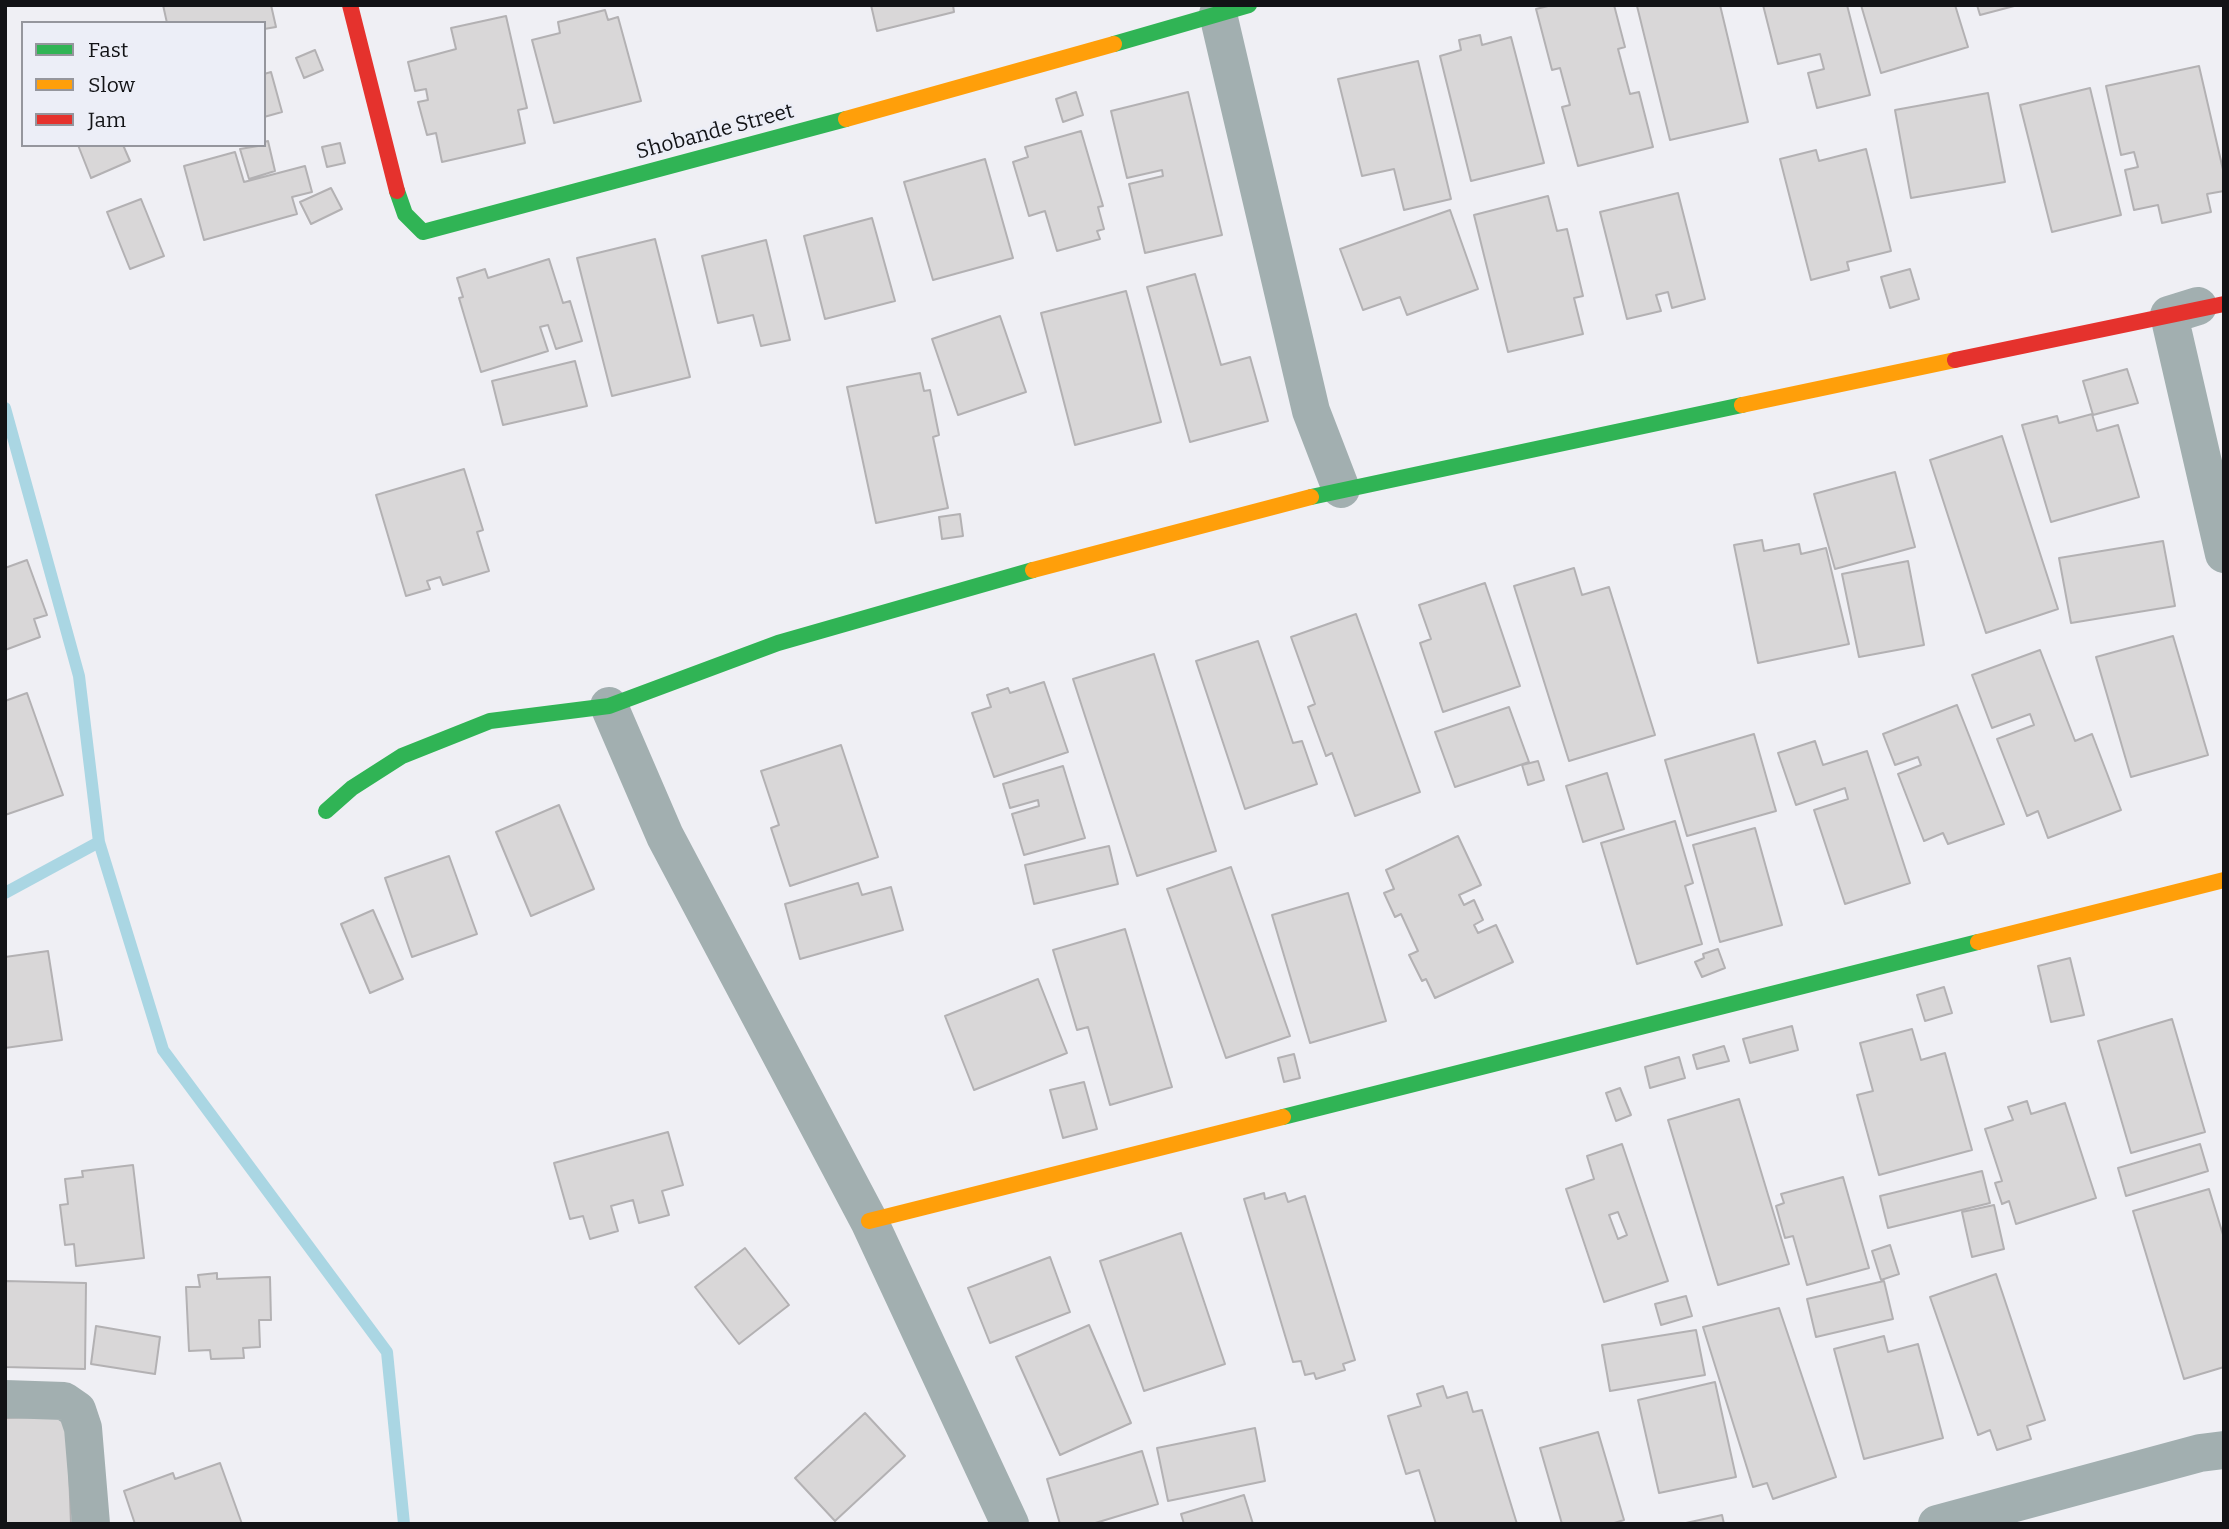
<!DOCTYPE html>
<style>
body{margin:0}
#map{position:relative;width:2229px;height:1529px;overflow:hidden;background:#efeff4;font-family:Bitter,serif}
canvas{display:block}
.frame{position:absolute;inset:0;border:7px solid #121316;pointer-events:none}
.legend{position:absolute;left:21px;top:21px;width:245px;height:126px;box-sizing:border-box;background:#eceef7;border:2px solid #95969d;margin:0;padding:9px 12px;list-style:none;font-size:21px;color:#121316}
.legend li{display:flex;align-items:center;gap:14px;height:35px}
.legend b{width:35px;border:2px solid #95969d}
</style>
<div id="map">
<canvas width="2229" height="1529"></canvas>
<div class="frame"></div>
<ul class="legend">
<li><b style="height:9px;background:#30b455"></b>Fast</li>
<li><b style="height:9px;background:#ff9f0a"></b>Slow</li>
<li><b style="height:9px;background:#e5322d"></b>Jam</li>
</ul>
</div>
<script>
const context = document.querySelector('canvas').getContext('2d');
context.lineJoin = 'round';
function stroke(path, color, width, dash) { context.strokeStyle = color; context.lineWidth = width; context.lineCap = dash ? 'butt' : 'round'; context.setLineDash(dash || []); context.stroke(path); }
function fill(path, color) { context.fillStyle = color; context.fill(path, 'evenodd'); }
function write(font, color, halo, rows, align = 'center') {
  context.font = font + ' Bitter,serif'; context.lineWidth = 5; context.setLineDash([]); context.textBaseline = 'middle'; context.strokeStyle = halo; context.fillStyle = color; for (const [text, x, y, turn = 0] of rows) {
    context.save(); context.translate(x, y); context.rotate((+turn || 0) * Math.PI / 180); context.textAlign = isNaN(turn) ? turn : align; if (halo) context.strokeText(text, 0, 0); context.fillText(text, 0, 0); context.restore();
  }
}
stroke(new Path2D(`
 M5,408l74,268 20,166 64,208 224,302 17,172
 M5,893l94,-51`), '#aad6e3', 12);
const building = new Path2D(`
 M163,5h108l5,22 -12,2v-6h-97z
 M871,5h82l1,7 -77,19z
 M1552,5h62l11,42 -7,2 12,45 9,-2 14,55 -75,19 -16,-59 8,-2 -10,-37 -8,2 -16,-61z
 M1720,5l28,117 -78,18 -33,-134z
 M1763,5h84l23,90 -53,13 -9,-35 16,-4 -4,-15 -42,10z
 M1861,5h94l13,42 -87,26z
 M1977,5h41l-38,10z
 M605,10l3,10 10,-3 23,84 -87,22 -22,-83 28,-7 -2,-11z
 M506,16l21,92 -9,2 7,33 -83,19 -6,-29 -9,2 -9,-33 10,-2 -2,-11 -11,2 -7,-29 48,-13 -5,-21z
 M1480,35l2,10 29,-8 33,126 -73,18 -31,-125 21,-6 -2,-10z
 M315,50l8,20 -19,8 -8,-20z
 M1418,61l33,138 -47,11 -10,-41 -32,7 -24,-97z
 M2199,66l25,108v17l-17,3 4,18 -49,11 -4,-18 -24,5 -9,-40 13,-3 -4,-15 -13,3 -15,-69z
 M271,72l11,40 -18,5v-43z
 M2090,88l31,127 -69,17 -32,-127z
 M1076,92l7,23 -20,7 -7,-23z
 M1188,92l34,143 -77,18 -16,-69 34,-8 -1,-6 -35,8 -16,-67z
 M1988,93l17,89 -94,16 -16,-88z
 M1081,131l22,75 -5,1 6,22 -7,2 3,8 -43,12 -12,-40 -16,5 -16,-54 15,-5 -3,-10z
 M268,141l7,30 -26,8 -9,-30 24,-4v-3z
 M340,143l5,20 -18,4 -5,-20z
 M78,145h45l7,16 -39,17z
 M1866,149l25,102 -44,11 2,8 -38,10 -31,-121 36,-9 3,11z
 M235,152l9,30 61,-16 7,26 -20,5 5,17 -93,26 -20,-74z
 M985,159l28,99 -80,22 -29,-98z
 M331,188l11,21 -31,15 -11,-22z
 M1678,193l27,106 -33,9 -4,-16 -12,3 5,16 -34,8 -27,-107z
 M1548,196l9,35 10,-2 16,67 -9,2 9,36 -75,18 -34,-137z
 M141,199l23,57 -34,13 -23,-57z
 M1450,210l28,79 -71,26 -7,-18 -37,13 -23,-61z
 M872,218l23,83 -70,18 -21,-83z
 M655,239l35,138 -78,19 -35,-138z
 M766,240l24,100 -29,6 -8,-31 -35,8 -16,-67z
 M549,259l14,44 7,-2 12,40 -26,8 -8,-24 -8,2 8,24 -67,21 -22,-74 4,-1 -6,-19 28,-9 3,9z
 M1910,269l9,30 -29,9 -9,-31z
 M1195,274l26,91 29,-8 18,64 -78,21 -43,-155z
 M1126,291l35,131 -86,23 -34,-132z
 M1000,316l26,76 -68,23 -26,-76z
 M575,361l12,45 -84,19 -11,-44z
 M2127,369l11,34 -45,12 -10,-34z
 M920,373l4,18 6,-1 9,45 -6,2 15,71 -72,15 -29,-136z
 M2092,414l5,17 21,-6 21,72 -88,25 -29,-97 35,-9 2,7z
 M2002,436l56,173 -72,24 -56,-173z
 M464,469l19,61 -6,2 12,39 -46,14 -3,-8 -13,4 3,8 -24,7 -30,-101z
 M1895,472l20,75 -80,22 -21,-75z
 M960,514l3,22 -21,3 -3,-22z
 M1762,540l2,11 35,-7 2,10 25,-6 23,96 -91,19 -24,-118z
 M2163,541l12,65 -104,17 -12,-65z
 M27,560l20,55 -13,4 6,18 -35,13v-82z
 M1908,561l16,84 -65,12 -17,-83z
 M1574,568l8,27 27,-8 46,148 -86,26 -55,-175z
 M1485,583l35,103 -77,26 -23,-69 11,-4 -12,-34z
 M1356,614l64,178 -65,24 -23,-63 -6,3 -18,-49 7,-3 -24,-67z
 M2173,636l35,119 -77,22 -35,-120z
 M1258,641l35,102 9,-2 15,43 -72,25 -49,-148z
 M2040,650l35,91 17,-7 29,76 -73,28 -10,-27 -11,5 -30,-77 37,-14 -4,-11 -38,14 -20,-53z
 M1154,654l62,197 -79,25 -64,-197z
 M1044,682l24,70 -74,25 -22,-64 19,-6 -4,-12 21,-7 2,5z
 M27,693l36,102 -58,20v-114z
 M1957,705l47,119 -56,20 -5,-11 -19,8 -26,-67 23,-9 -3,-8 -23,8 -12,-31z
 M1509,707l20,55 -74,25 -20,-55z
 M1754,734l22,77 -89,25 -22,-76z
 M1815,741l8,24 44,-14 43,132 -65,21 -31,-94 34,-11 -3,-11 -49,17 -18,-52z
 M841,745l37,112 -88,29 -19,-58 8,-3 -18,-54z
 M1538,761l6,19 -16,5 -6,-20z
 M1063,766l22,72 -61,17 -12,-41 27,-8 -1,-6 -28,8 -7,-24z
 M1607,773l17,56 -41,13 -17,-56z
 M559,805l35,84 -63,27 -35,-84z
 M1675,821l18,62 -8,3 17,58 -65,20 -36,-121z
 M1755,828l27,97 -62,17 -27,-97z
 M1458,836l23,49 -22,10 5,10 10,-5 9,20 -9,5 4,8 18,-8 17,37 -78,36 -9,-19 -4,2 -13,-26 9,-4 -17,-37 -6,3 -11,-24 10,-4 -8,-19z
 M1109,846l9,38 -84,20 -9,-39z
 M449,856l28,78 -65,23 -27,-79z
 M1231,867l59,169 -64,22 -59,-169z
 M858,883l4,12 29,-8 12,43 -103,29 -15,-55z
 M1348,893l38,128 -76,22 -38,-128z
 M373,910l30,69 -33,14 -29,-69z
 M1125,929l47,158 -62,18 -22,-78 -11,3 -24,-80z
 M1718,949l7,19 -23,9 -7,-15 9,-4 -1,-4z
 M48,951l14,89 -57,8v-91z
 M2070,958l14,57 -33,7 -13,-56z
 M1038,979l29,74 -93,37 -29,-74z
 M1944,987l8,26 -27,8 -8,-26z
 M2172,1019l33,113 -74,21 -33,-112z
 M1792,1026l6,24 -48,13 -7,-24z
 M1912,1029l9,31 24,-7 27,97 -93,25 -22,-80 16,-4 -13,-48z
 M1724,1046l5,15 -32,8 -4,-14z
 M1294,1054l6,24 -16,4 -6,-24z
 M1679,1057l6,21 -35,10 -5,-21z
 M1084,1082l13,47 -34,9 -13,-48z
 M1620,1088l11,27 -15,6 -10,-28z
 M1739,1099l50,165 -71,21 -50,-165z
 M2027,1101l4,13 34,-11 31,95 -80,26 -7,-23 -7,3 -7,-21 7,-2 -17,-52 28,-9 -5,-13z
 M668,1132l15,53 -21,6 7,24 -30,8 -6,-23 -22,6 7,25 -28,8 -7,-23 -13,3 -16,-56z
 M1622,1144l46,137 -64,21 -38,-113 28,-10 -7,-23zM1618,1212l9,23 -9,4 -9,-24z
 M2200,1144l8,27 -82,25 -8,-28z
 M133,1165l11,93 -68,8 -2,-22 -9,1 -5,-40 8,-1 -3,-25 18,-2 -1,-6z
 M1982,1171l8,32 -102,25 -8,-32z
 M1843,1177l26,91 -62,17 -14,-49 -8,2 -9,-32 8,-3 -3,-9z
 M2209,1189l15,49v129l-40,12 -51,-168z
 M1264,1193l1,6 20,-6 3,9 17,-6 50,164 -12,4 2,6 -29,9 -2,-6 -9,2 -4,-14 -8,1 -49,-163z
 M1994,1205l10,44 -32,8 -10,-45z
 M1181,1233l44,131 -81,27 -44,-130z
 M1890,1245l9,29 -18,6 -9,-29z
 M745,1248l44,57 -50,39 -44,-57z
 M1050,1257l20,55 -80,31 -22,-55z
 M217,1273v6l53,-2 1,43h-12l1,27 -17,1 1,10 -33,1 -1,-9 -21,1 -3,-64h14l-2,-12z
 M1996,1274l49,146 -18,6 4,13 -34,11 -7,-20 -12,5 -48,-138z
 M5,1281l81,2 -1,86 -80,-2z
 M1884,1281l9,38 -77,18 -9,-38z
 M1686,1296l6,20 -31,9 -6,-21z
 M1779,1308l57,169 -63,22 -6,-16 -14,4 -50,-160z
 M1089,1325l42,98 -71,32 -44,-98z
 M96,1326l64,11 -5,37 -64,-10z
 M1696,1330l9,45 -95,16 -8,-46z
 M1884,1336l4,16 30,-8 25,94 -79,21 -30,-110z
 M1715,1382l21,95 -77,16 -21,-93z
 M1443,1386l4,12 20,-6 6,20 9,-2 35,114h-81l-17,-54 -13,4 -18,-58 33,-10 -4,-12z
 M865,1413l40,43 -70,65 -40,-43z
 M67,1416l4,108h-66v-106z
 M1255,1428l10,53 -97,20 -11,-53z
 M1598,1432l26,88 -13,4h-49l-22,-76z
 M1142,1451l16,53 -66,20h-32l-13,-45z
 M220,1463l22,61h-107l-11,-33 49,-18 2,6z
 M1244,1495l9,29h-69l-3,-10z
 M1722,1515l2,9h-37l-1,-1z`);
fill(building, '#d9d7d8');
stroke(building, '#b3b1b3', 2);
stroke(new Path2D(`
 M1218,14l93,397 30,78
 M2198,306l-29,9 55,239
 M609,706l56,130 204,385 141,303
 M5,1399l59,2 13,9 6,18 8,96
 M1937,1524l263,-71 24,-3`), '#a2afb0', 38);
stroke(new Path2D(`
 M1114,44l135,-39
 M397,191l8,23 18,18 423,-113
 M1311,497l431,-92
 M326,811l26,-23 50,-32 88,-35 119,-15 169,-63 255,-73
 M1283,1117l695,-175`), '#30b455', 16);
stroke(new Path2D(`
 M846,119l268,-75
 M1742,405l213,-45
 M1033,570l278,-73
 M1978,942l246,-62
 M869,1221l414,-104`), '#ff9f0a', 16);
stroke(new Path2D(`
 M350,5l47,186
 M1955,360l269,-56`), '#e5322d', 16);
write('21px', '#121316', '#eceef7', [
 ["Shobande Street",715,132,-15]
]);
</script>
